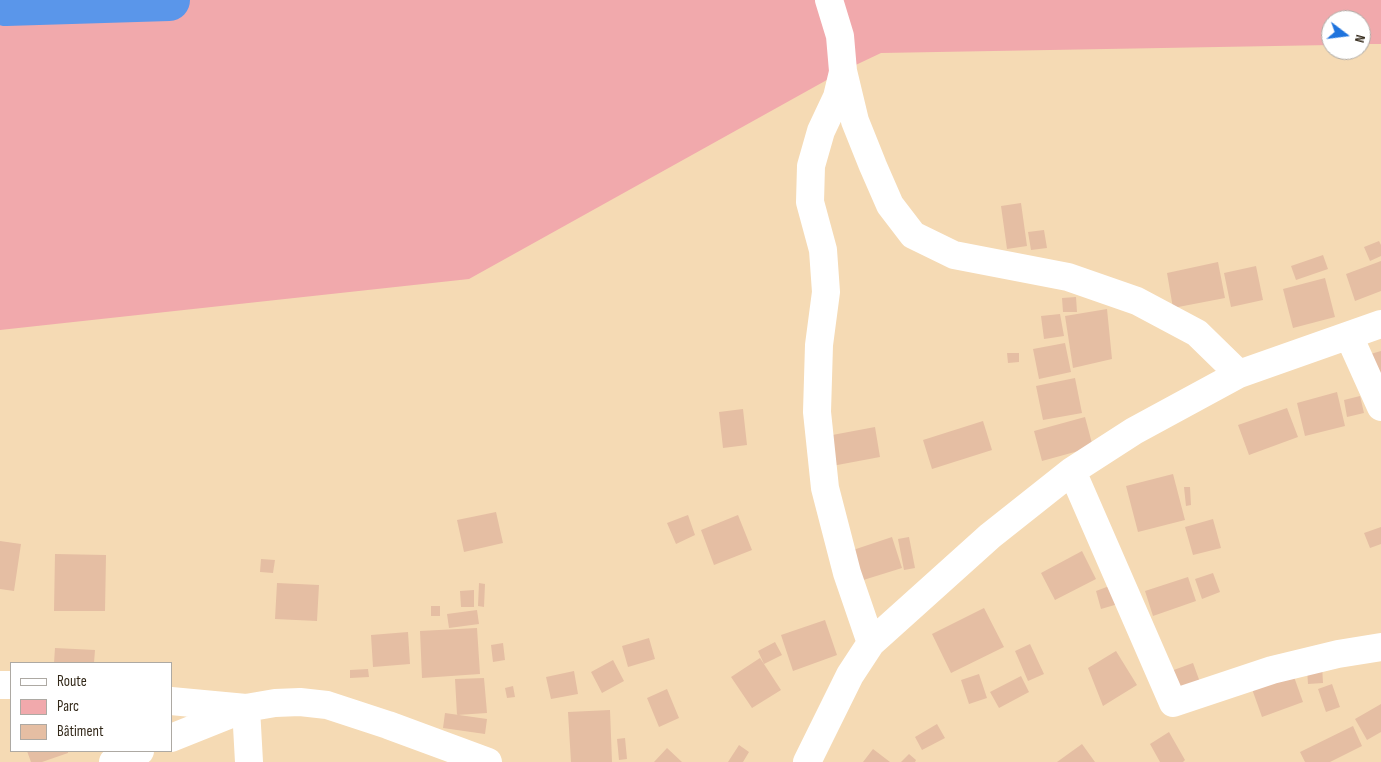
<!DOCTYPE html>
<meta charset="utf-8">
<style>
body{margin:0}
#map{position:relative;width:1381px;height:762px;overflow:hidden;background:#f5dab4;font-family:"Sofia Sans Condensed",sans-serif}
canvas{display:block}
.legend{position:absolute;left:10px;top:662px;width:162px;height:90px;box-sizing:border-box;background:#fff;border:1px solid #ada9a3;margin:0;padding:6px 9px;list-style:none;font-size:15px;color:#33291a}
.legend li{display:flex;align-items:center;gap:10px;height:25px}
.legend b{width:25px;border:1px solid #ada9a3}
.north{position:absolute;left:1321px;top:10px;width:50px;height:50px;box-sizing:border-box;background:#fff;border:1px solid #ada9a3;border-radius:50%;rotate:105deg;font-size:14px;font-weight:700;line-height:20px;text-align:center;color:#33291a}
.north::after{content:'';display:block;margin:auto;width:18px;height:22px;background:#1e73dd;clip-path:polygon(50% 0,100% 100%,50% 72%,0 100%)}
</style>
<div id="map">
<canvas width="1381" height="762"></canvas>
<ul class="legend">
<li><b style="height:6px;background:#fff"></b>Route</li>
<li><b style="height:14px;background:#f1a9ac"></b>Parc</li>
<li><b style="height:14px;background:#e5bea3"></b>Bâtiment</li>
</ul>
<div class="north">N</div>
</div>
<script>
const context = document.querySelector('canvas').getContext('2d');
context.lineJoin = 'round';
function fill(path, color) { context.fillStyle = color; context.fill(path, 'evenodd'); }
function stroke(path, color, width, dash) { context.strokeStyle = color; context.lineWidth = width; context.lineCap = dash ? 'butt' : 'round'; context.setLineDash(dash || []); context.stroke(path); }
fill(new Path2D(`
 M0,0h1381v44h-20v-24h-30v25l-450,8 -38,18 -374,208 -469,51z`), '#f1a9ac');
stroke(new Path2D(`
 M0,2l6,3 163,-5`), '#5a96ea', 42);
fill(new Path2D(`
 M1021,203l6,43 -20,3 -6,-43z
 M1044,230l3,18 -16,2 -3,-18z
 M1379,241l2,4v11l-11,5 -6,-14z
 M1323,255l5,14 -32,11 -5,-14z
 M1381,261v30l-26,10 -9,-27z
 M1218,262l7,36 -52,10 -6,-35z
 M1256,266l7,34 -32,7 -7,-34z
 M1325,278l10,39 -42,11 -10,-39z
 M1076,297l1,15h-14l-1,-14z
 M1107,309l5,50 -39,9 -8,-52z
 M1060,314l4,22 -20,3 -3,-23z
 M1065,343l6,29 -32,7 -6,-30z
 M1381,351v37l-14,-33z
 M1007,353h12v9l-11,1z
 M1075,378l7,35 -39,7 -7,-34z
 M1337,392l8,34 -40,10 -8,-33z
 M1360,396l4,17 -17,4 -3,-17z
 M1287,408l11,29 -49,18 -11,-30z
 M743,409l4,36 -24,3 -4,-36z
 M1085,417l8,30 -51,14 -8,-30z
 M983,421l9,29 -60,19 -9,-29z
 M875,427l5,30 -48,9 -5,-30z
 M1173,474l12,46 -47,12 -12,-46z
 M1184,487h6l1,18 -5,1z
 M496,512l7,31 -39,9 -7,-32z
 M688,515l7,20 -19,9 -9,-21z
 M738,515l14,35 -38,15 -13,-35z
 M1213,519l8,29 -28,7 -8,-28z
 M1381,527v17l-11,4 -6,-15z
 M892,537l10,31 -45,14 -10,-30z
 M909,537l6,31 -11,2 -6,-31z
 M0,541l21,3 -7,47 -14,-2z
 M1082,551l14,28 -41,21 -14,-27z
 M55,554l51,1 -1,56h-51z
 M261,559l14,1 -2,13 -13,-1z
 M1213,573l7,19 -18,7 -7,-20z
 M1188,577l8,24 -43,15 -8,-25z
 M277,583l42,2 -2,36 -42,-2z
 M479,583l6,1 -1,23 -6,-1z
 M1112,585l6,19 -17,5 -5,-18z
 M474,590v17h-13l-1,-16z
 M431,606h9v10h-9z
 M984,608l20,39 -53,26 -19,-39z
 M477,610l2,14 -30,4 -2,-14z
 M825,620l12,35 -44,16 -12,-36z
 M477,628l3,46 -58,4 -2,-47z
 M408,632l2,32 -37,3 -2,-32z
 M649,638l6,21 -27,8 -6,-21z
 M775,642l7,13 -18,9 -6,-13z
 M503,643l2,17 -12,2 -2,-17z
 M1030,644l14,30 -16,7 -13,-30z
 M55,648l40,2 -1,13h-40z
 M1116,651l21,34 -34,21 -15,-38z
 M760,658l21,32 -29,18 -21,-31z
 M613,660l11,21 -22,12 -11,-21z
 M1193,663l8,22 -22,8 -8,-22z
 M1322,665l1,18 -15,1 -1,-15z
 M368,669l1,8 -19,1v-8z
 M574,671l4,23 -27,5 -5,-22z
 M979,674l8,24 -18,6 -8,-24z
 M1293,674l10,28 -41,15 -10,-28z
 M1021,676l8,16 -30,16 -9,-16z
 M484,678l3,35 -30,2 -2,-36z
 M1332,684l8,23 -14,5 -8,-23z
 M513,686l2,11 -8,1 -2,-10z
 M667,689l12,29 -20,9 -12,-29z
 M1381,704v28l-14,8 -12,-21z
 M610,710l2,52h-41l-3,-50z
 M445,713l42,6 -2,15 -42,-6z
 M937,724l8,14 -23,12 -7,-13z
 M1353,726l9,20 -32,16h-25l-5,-10z
 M1169,732l16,28 -2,2h-23l-10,-18z
 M625,738l2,21 -8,1 -2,-21z
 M1082,744l13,18h-38z
 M739,745l10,7 -6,10h-15z
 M667,748l15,14h-28z
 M873,749l17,13h-27z
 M27,751h41v2l-26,9h-11z
 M909,754l7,6 -1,2h-14z`), '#e5bea3');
stroke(new Path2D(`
 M829,0l11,36 3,35 12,50 18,45 17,39 23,30 41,20 114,22 69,24 60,32 42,41
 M843,72l-6,25 -16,34 -10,35 -1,36 13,48 3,42 -7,53 -2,67 8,76 22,85 24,70
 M1349,336l32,71
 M1072,471l101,232 99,-33 66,-16 43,-7
 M0,685h11
 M171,701l75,7 3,54
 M171,738l75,-30 29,-5 25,-1 27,3 61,20 100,37
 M113,762l27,-11
 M807,762l43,-87 21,-32 119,-107 82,-65 62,-40 105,-57 142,-50`), '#fff', 28);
</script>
